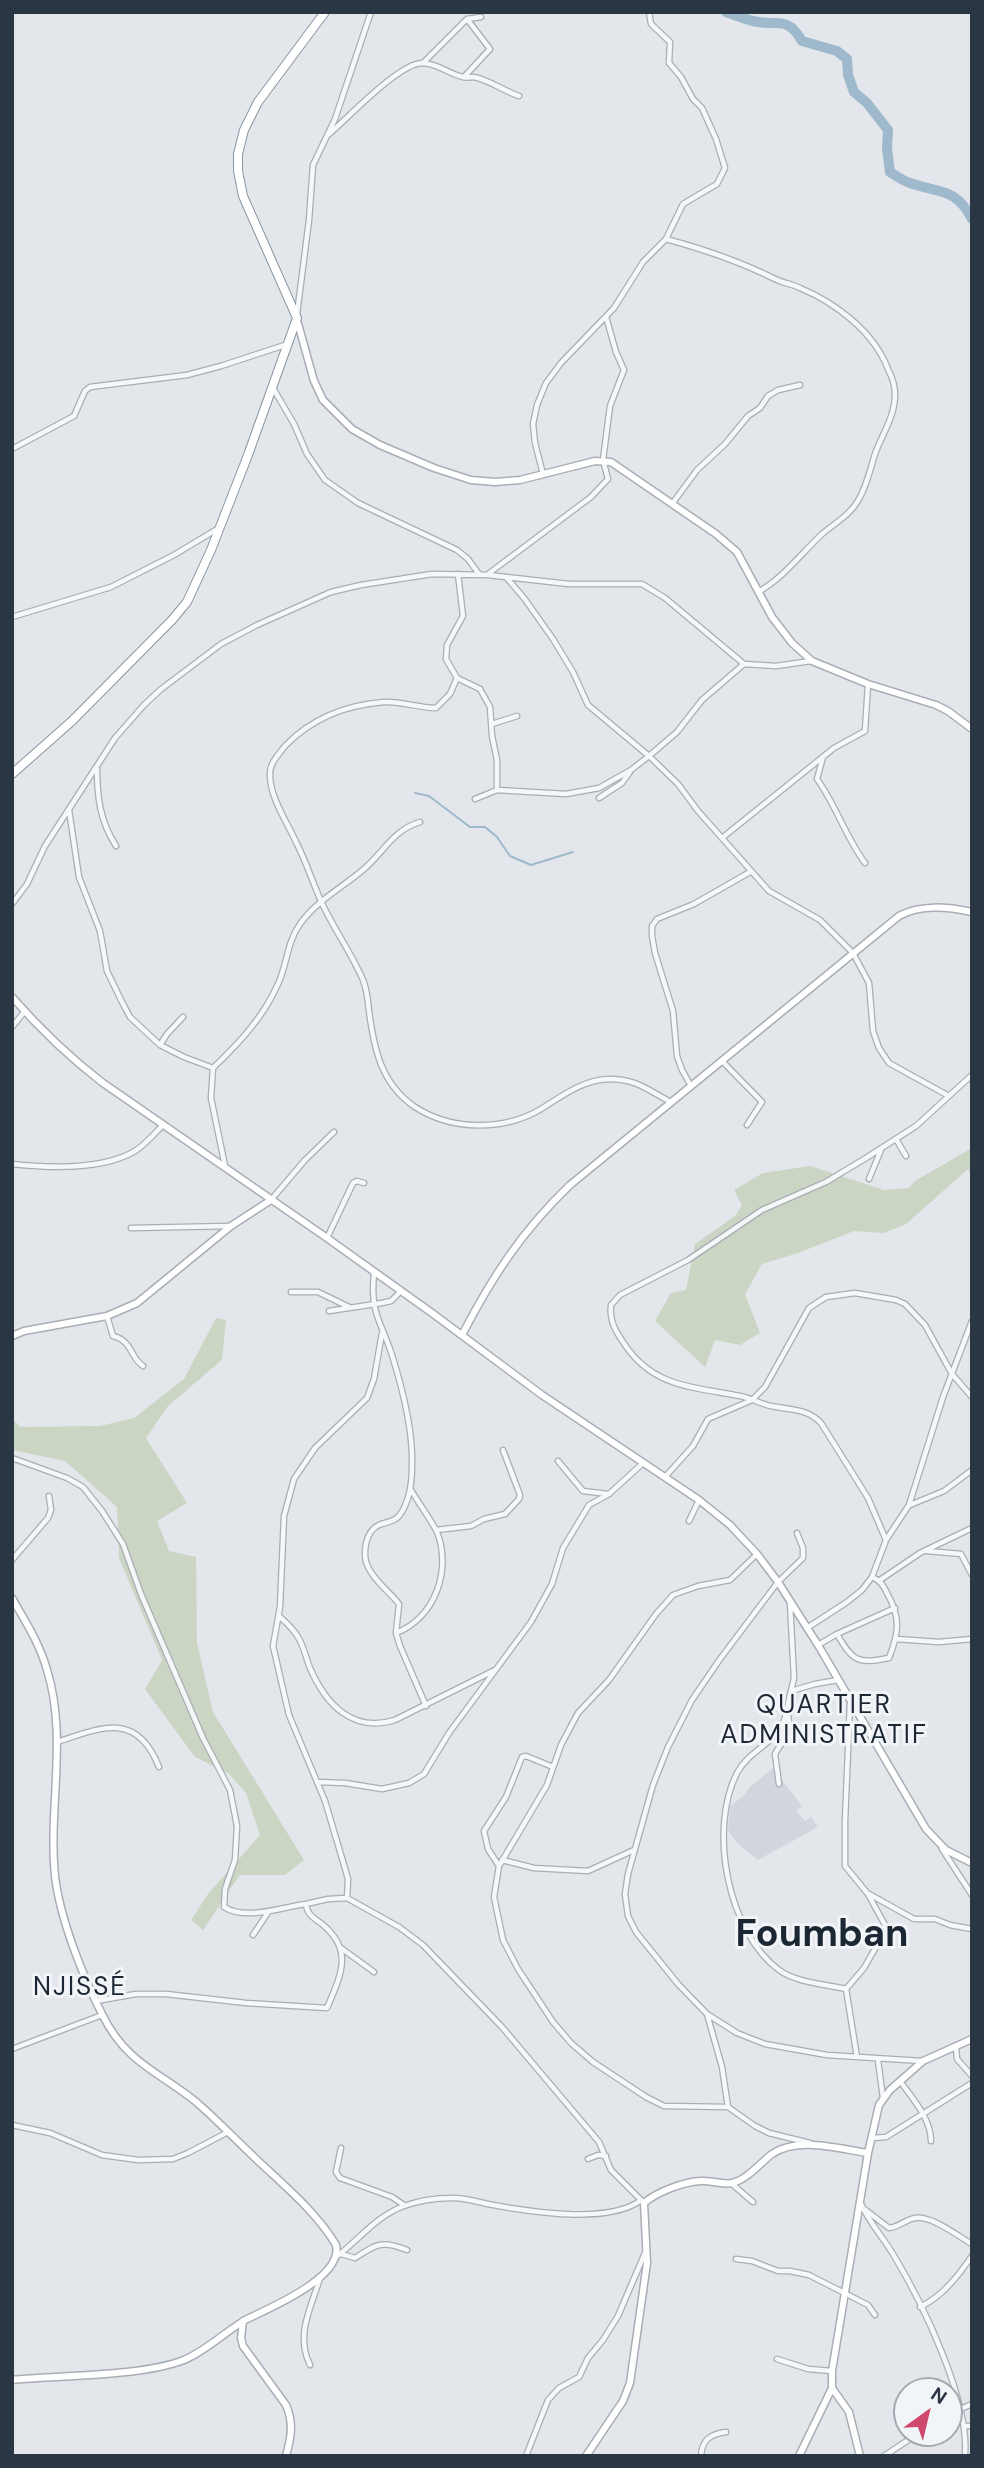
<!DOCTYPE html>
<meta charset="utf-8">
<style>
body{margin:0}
#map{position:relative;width:984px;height:2468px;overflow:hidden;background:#e3e7eb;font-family:"DM Sans",sans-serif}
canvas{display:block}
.frame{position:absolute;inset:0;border:14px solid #2a3643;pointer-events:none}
.north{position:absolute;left:893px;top:2377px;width:70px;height:70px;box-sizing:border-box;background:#f2f5f8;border:2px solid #a2a9b0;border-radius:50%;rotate:34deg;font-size:19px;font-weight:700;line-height:28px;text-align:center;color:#2a3643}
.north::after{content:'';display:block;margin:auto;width:24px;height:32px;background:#cf486e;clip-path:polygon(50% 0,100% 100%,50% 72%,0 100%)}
</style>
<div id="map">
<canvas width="984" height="2468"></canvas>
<div class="frame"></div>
<div class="north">N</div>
</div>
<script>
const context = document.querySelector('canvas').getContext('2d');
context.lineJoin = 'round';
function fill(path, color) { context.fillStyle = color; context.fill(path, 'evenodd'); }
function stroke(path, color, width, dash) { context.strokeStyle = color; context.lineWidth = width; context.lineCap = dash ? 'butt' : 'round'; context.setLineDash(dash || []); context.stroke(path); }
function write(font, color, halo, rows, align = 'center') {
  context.font = font + ' "DM Sans",sans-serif'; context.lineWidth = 6; context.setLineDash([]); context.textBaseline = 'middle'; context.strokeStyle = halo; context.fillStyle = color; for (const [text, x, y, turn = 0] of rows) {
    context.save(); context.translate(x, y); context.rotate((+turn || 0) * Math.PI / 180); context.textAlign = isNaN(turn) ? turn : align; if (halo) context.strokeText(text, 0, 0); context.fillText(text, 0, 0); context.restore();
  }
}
fill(new Path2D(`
 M773,1768l29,38 -6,5 9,10 6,-4 7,10 -60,33 -21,-17 -9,-13 2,-24 15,-11 4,-7z`), '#d1d6dd');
fill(new Path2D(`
 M972,1148v29l-4,-8 -62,55 -22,9 -30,-2 -56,22 -36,11 -17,30 15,39 -20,12 -25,-5 -10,27 -50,-46 16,-28 15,-3 9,-46 40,-28 7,-11 -8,-15 29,-17 47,-7 74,24 25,-2 6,-7z
 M216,1318l10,2 -4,40 -54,46 -22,32 41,65 -30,18 12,30 27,6 1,86 16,69 91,148 -19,15h-45c-14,18 -24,37 -37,55l-12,-10 17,-26 52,-59 -14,-42 -17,-19 -34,-17 -50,-68 17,-29 -43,-102 -2,-51 -52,-46 -53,-11v-31l9,8 79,-1 34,-8 50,-39z`), '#cad5c4');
stroke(new Path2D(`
 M415,793l14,3 41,31h15l12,10 13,19 21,9 42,-13`), '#9eb9cb', 2);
stroke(new Path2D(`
 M726,12c9,3 18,7 27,9 26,6 34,-6 49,20l35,10 10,8 1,16 6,17 13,11 21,27 -1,19 3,23c6,4 13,9 20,11 28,10 46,4 62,36`), '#9eb9cb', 10);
const street = new Path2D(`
 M424,62l43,-43 14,-2
 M464,77l26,-28 -23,-30
 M328,135c20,-17 70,-71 94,-72 15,0 27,11 41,14 3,1 7,0 11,0 15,3 30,14 45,19
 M666,239c37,10 75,23 109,40 8,4 17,5 25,9 36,15 74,44 88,81 4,8 7,17 7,25 0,23 -13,40 -20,60 -5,16 -8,31 -16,45 -9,17 -25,24 -38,36 -21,20 -38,43 -63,57
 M297,314l12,-94 4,-55 22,-46 36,-107
 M273,388l21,36 13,30 18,26 33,23 99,47 11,9 11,15
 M12,449l62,-33 11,-25 5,-4 97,-12 34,-9 67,-22
 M543,474l-8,-31 -2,-19 4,-19 9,-22 15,-20 53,-55 29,-46 23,-23 17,-35 34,-20 8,-16 -9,-29 -14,-31 -9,-9 -12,-22 -12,-14 1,-21 -19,-18 -2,-12
 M672,504l25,-34 28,-26 23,-28 12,-8 8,-12 10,-6 22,-5
 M458,574l5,42 -16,29 -1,14 11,19 23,11 10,18 2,29 5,24v30
 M488,574l103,-77 17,-18 -5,-19 7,-54 14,-36 -8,-18 -10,-35
 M506,577l18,21 29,41 20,33 15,33 61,51 29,28 20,27 71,80 51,29 33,33 16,30 4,48 6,17 10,15 58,32
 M12,617l99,-30 63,-32 45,-27
 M457,678l-7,16 -14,14c-18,0 -34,-7 -52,-6 -39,3 -72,16 -99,44 -6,8 -15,17 -15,27 -1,23 17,49 26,69 10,19 16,39 25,59 12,27 30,51 42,79 4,9 5,21 6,31 5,38 12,73 46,96 37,24 89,24 126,2 21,-13 42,-29 67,-30 30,0 39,11 63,23
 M492,724l25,-8
 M823,757l-6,22c19,26 28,57 48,84
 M97,768c0,29 3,53 19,78
 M599,798l23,-15 8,-11
 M475,799l22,-9 69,4 33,-6 32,-18 18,-14 28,-24 25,-32 42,-36
 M69,810l10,67 21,54 7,40 15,31 8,15 30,28 24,12 29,11
 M722,838l112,-90 31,-17 3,-47
 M12,904l15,-20 18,-38 70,-108 29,-33 16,-15 61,-46 36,-19 74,-33 30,-7 71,-11 56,1 81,9h73l23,14 79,66 32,2 35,-5
 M12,1027l13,-16
 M160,1045l7,-11 16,-17
 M722,1061l40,41 -15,23
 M691,1086l-9,-16 -5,-14 -4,-45 -18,-58 -3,-17v-10l5,-7 37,-15 56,-32
 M896,1139l10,17
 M12,1164c36,4 91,6 123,-13 11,-7 19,-17 28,-26
 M225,1166l-14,-68 2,-30c26,-25 50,-50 65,-84 9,-19 9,-42 22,-60 17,-24 42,-36 64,-55 20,-17 29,-39 56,-47
 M869,1179l12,-29
 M271,1200l34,-40 29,-28
 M131,1228l100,-2
 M327,1238l26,-55 4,-2 7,2
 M374,1273c-4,40 6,46 18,82 10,32 21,77 20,110 0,17 -2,37 -13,51 -5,6 -13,6 -20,9 -14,6 -17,30 -11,42 7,15 21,24 31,37l-3,29 4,13 26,60
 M291,1292h27l31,15
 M329,1311l53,-8 9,-2 10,-10
 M107,1316l6,20c20,5 17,22 30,30
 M12,1458l55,20 16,9 19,24 21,33 18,50 62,144 27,52 7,36 -2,34 -10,29 -1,18c22,14 58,0 82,-3
 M558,1461l25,30 25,3
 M665,1477l28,-31 15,-27 44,-19 13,-13 44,-79 17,-11 29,-4 41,7 9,4 20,21 27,49 20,23
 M910,1505l34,-14 28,-21
 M689,1521l10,-21
 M436,1530l35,-4 13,-7 21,-5 14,-15 1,-4 -17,-45
 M797,1533l6,15v10l-25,24 -58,77 -28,41 -24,47 -15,38 -25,89 -3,20 3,22 8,16 42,52 29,30 30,19 28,11 62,11 95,6
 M886,1540l-18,-42 -47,-75c-14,-15 -31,-13 -50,-17 -10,-2 -20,-8 -31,-10 -45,-9 -86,-8 -115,-51 -9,-13 -16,-24 -14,-40l9,-10 68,-35 74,-50 64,-28 40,-24 50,-32 56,-51
 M927,1551l34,3 11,21
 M757,1554l-27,26 -32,6 -25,9 -17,19 -47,66 -31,33 -17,32 -14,40 -48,81 -5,31 9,43 15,29 35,53 18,21 22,19 53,35 18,9 64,1 27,19 14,7 41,10
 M12,1560l36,-42 3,-8 -2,-14
 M880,1580l40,-27 52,-25
 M790,1603l4,75 -3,13
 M280,1617c7,6 13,12 18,20 6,10 8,21 12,31 16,37 43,65 85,52l100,-50
 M807,1628l40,-26 15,-12 10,-13 14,-37 23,-35 34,-108 29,-76
 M396,1633c39,-15 56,-63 41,-101 -7,-14 -18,-28 -26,-42
 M837,1634l58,-26
 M896,1639l43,3 33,-3
 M818,1645l19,-11c16,28 21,30 52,24 10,-26 12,-40 -2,-65 -4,-8 -7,-13 -15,-16
 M838,1680l-23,4 -24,7c-4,13 -3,25 -10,36 -10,18 -34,26 -44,46 -29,57 -9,159 42,197 18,13 46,14 67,19
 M850,1703l-5,118v45l23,28 17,31 -1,8 -20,35 -18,21 11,68
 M57,1742c45,-15 80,-31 102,25
 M318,1782l27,1 37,6 27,-6 15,-9 25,-41 82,-111 21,-38 11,-36 26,-43 20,-11 33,-30
 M779,1784l-4,-30c8,-14 17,-22 13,-39
 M942,1849l30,46
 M502,1860l32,8 54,3 46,-21
 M499,1866l-11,-17 -4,-18 22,-34 16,-40 4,-1 27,11
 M869,1894l45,25h21l15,6 22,4
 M347,1898l52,29 24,18 79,82 97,115 12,28 33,33
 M253,1935l16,-24
 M341,1948l33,24
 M96,2001l40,-7h30l80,9 81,5c14,-33 27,-58 -5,-84 -8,-6 -15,-9 -16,-20l22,-5 19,-1 1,-19 -4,-14 -19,-64 -36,-86 -16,-69 7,-39 4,-91 10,-37 21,-31 52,-50 7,-19 8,-46
 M707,2014l15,53 6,40
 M956,2048l1,11 15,17
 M12,2049l90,-34
 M878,2060l5,38
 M900,2081c13,18 31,38 31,60
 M12,2125l38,8 52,22 36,5 35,-1 15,-6 40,-21
 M872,2138l14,-1 86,-54
 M341,2148l-5,24 4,6 52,19 12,8
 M588,2159l10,-4 8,1
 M732,2184l21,18
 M861,2204c8,18 21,32 32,50 29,48 77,146 72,202
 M863,2208l26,20c10,-1 16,-8 26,-10 18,-2 41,17 57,26
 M341,2254l14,4c21,-14 27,-18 52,-8
 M336,2257c23,-17 40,-41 68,-51 14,-5 32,-8 47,-8 14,-1 29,5 42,7 40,7 113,19 147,-4
 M736,2259l16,2 26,10h12l19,4 59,30 7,10
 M920,2307c23,-11 38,-31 52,-51
 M777,2359l31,10 24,2
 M310,2365c-15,-30 1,-57 10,-87
 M949,2414l23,-10
 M964,2426h8
 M526,2456l22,-56 11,-12 20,-11 9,-19 15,-18 15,-24 27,-63
 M701,2456c1,-16 9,-22 25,-24
 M884,2456l35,-23`);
const secondary = new Path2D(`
 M297,320l17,61 9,19 29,29 28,16 54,23 37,12 24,2 25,-2 75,-19 16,1 105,72 21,18 35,65 20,26 20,18 56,23 68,21 12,6 24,18
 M12,997c28,32 57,60 91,86l224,155 105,75 110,82 157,105 31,25 27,29 21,28 40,63 108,184 20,21 26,13
 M462,1335c30,-58 60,-104 108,-150l329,-269c22,-12 49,-9 73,-4
 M12,1336l12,-5 83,-15 30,-13 94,-77 40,-26
 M12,1598c13,23 28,46 35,72 21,67 1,138 8,206 5,43 28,101 48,140 23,46 54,55 92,85 20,17 39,37 58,55 28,27 63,55 83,89 8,33 -69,64 -93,76l-2,17 2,8 43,59c8,18 5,33 0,51
 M12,2380c50,-5 127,-3 172,-20 21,-9 39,-26 58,-38
 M586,2456l37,-55 7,-18 17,-120 -3,-60c13,-11 39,-21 56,-22 11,-1 22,4 32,2 16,-4 28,-20 40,-29 26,-18 67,-5 96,-1
 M799,2456l33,-68
 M860,2456l-11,-44 -17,-24v-17l36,-218 11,-48 11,-15 33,-29 49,-22`);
const highway = new Path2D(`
 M12,774l60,-53 100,-101 15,-18 24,-52 37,-95 49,-137 -54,-122 -5,-25v-17l6,-24 14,-28 67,-90`);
stroke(street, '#a8aeb5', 7);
stroke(secondary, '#a8aeb5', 9);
stroke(highway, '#8a96a2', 10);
stroke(street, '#f5f7f9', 4.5);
stroke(secondary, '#fff', 6);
stroke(highway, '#fff', 8);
context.letterSpacing = '2px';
write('26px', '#1c2734', '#f2f5f8', [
 ["QUARTIER",824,1706],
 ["ADMINISTRATIF",824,1736],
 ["NJISSÉ",80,1988]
]);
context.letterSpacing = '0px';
write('bold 38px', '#1c2734', '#f2f5f8', [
 ["Foumban",822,1936]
]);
</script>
